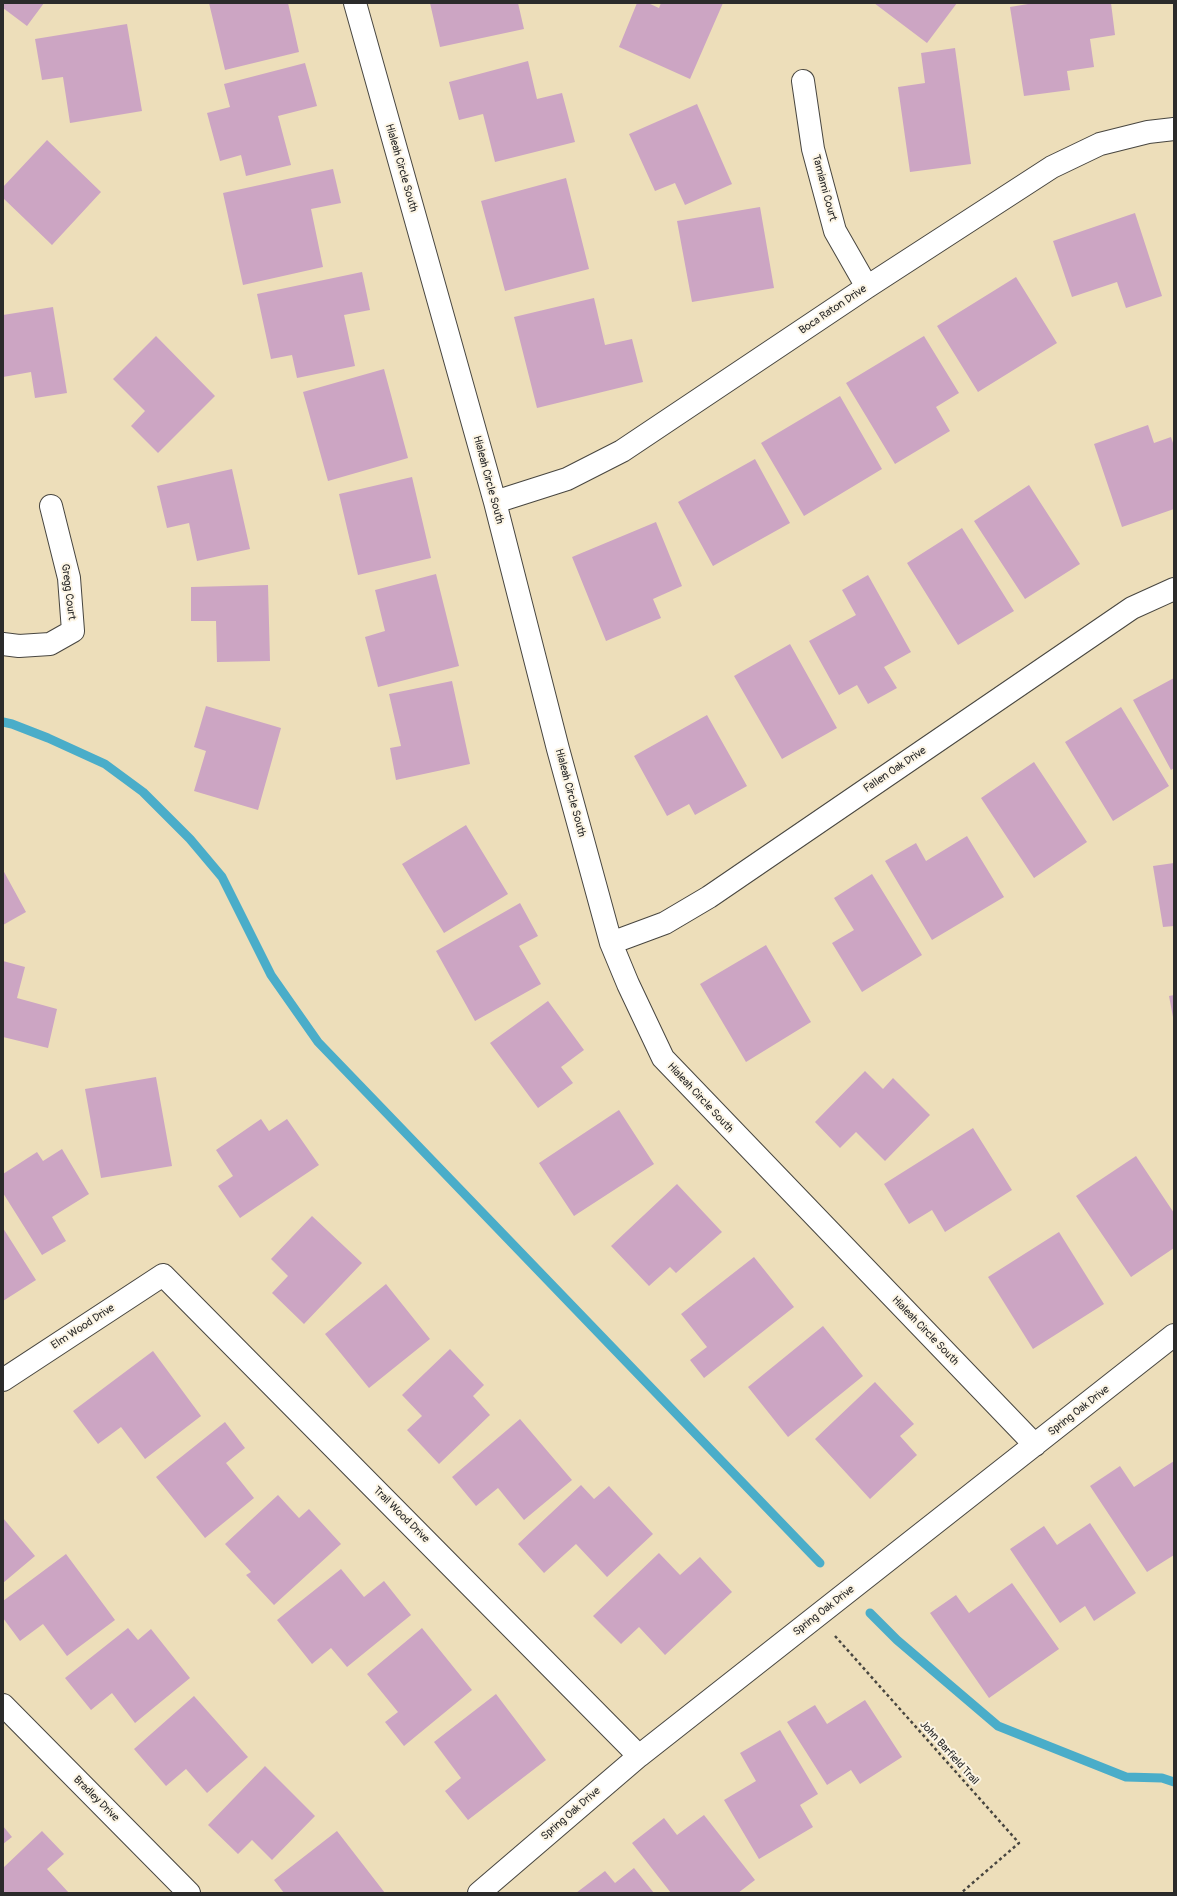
<!DOCTYPE html>
<style>
body{margin:0}
#map{position:relative;width:1177px;height:1896px;overflow:hidden;background:#eddeba;font-family:Pangolin,sans-serif}
canvas{display:block}
.frame{position:absolute;inset:0;border:4px solid #2b2b2b;pointer-events:none}
</style>
<div id="map">
<canvas width="1177" height="1896"></canvas>
<div class="frame"></div>
</div>
<script>
const context = document.querySelector('canvas').getContext('2d');
context.lineJoin = 'round';
function stroke(path, color, width, dash) { context.strokeStyle = color; context.lineWidth = width; context.lineCap = dash ? 'butt' : 'round'; context.setLineDash(dash || []); context.stroke(path); }
function fill(path, color) { context.fillStyle = color; context.fill(path, 'evenodd'); }
function write(font, color, halo, rows, align = 'center') {
  context.font = font + ' Pangolin,sans-serif'; context.lineWidth = 4; context.setLineDash([]); context.textBaseline = 'middle'; context.strokeStyle = halo; context.fillStyle = color; for (const [text, x, y, turn = 0] of rows) {
    context.save(); context.translate(x, y); context.rotate((+turn || 0) * Math.PI / 180); context.textAlign = isNaN(turn) ? turn : align; if (halo) context.strokeText(text, 0, 0); context.fillText(text, 0, 0); context.restore();
  }
}
stroke(new Path2D(`
 M3,722l9,2 36,14 57,26 38,28 47,47 32,38 49,98 47,67 502,521
 M870,1613l27,27 101,86 128,51 36,1 12,4`), '#4aadc9', 9);
fill(new Path2D(`
 M3,3h41l-17,23 -24,-18z
 M209,3h79l11,49 -74,18z
 M430,3h88l6,26 -84,18z
 M637,3h11l11,5 2,-5h62l-33,76 -71,-32z
 M874,3h83l-30,40z
 M1034,3h77l4,32 -25,4 4,28 -27,4 3,19 -46,6 -14,-89z
 M127,24l15,87 -72,12 -7,-46 -21,3 -7,-41z
 M955,48l16,116 -61,8 -12,-85 27,-4 -4,-30z
 M528,61l9,38 25,-6 13,49 -80,20 -12,-48 -24,6 -10,-38z
 M305,63l12,43 -39,10 13,49 -45,11 -5,-21 -21,6 -13,-48 23,-6 -6,-23z
 M697,104l35,80 -47,21 -10,-22 -20,8 -26,-57z
 M47,140l54,52 -49,53 -49,-47v-11z
 M333,169l8,34 -30,6 12,58 -80,18 -20,-92z
 M566,178l23,91 -84,22 -24,-90z
 M760,207l14,81 -82,14 -15,-81z
 M1135,213l27,83 -36,12 -9,-26 -45,15 -19,-56z
 M362,272l8,38 -26,5 11,51 -58,12 -5,-23 -21,4 -14,-65z
 M1016,277l41,66 -79,49 -41,-66z
 M594,298l11,47 27,-6 11,43 -106,26 -23,-91z
 M53,307l14,86 -32,5 -4,-26 -28,5v-62z
 M156,336l59,60 -57,57 -27,-27 14,-15 -32,-32z
 M924,336l35,57 -23,14 14,24 -55,33 -49,-81z
 M384,369l24,89 -80,23 -25,-89z
 M840,396l42,73 -78,47 -43,-73z
 M1148,425l6,18 17,-6 3,9v63l-52,18 -28,-83z
 M755,459l35,64 -77,43 -35,-64z
 M232,469l18,80 -53,12 -8,-38 -22,5 -10,-42z
 M412,477l19,81 -73,17 -19,-81z
 M1029,485l51,79 -55,35 -51,-78z
 M656,522l26,64 -29,13 8,19 -55,23 -34,-84z
 M962,528l52,83 -56,34 -51,-82z
 M436,574l23,92 -81,21 -13,-50 20,-6 -10,-41z
 M868,575l43,77 -27,15 13,21 -29,16 -11,-19 -18,10 -30,-54 47,-26 -14,-25z
 M268,585l2,76 -53,1 -1,-41h-25v-34z
 M790,644l47,84 -55,31 -48,-83z
 M1174,678v90l-3,2 -38,-70z
 M452,681l18,83 -74,16 -6,-32 11,-2 -12,-52z
 M206,706l75,22 -23,82 -64,-19 12,-40 -12,-4z
 M1121,707l48,79 -56,35 -48,-79z
 M707,715l40,71 -52,29 -6,-11 -22,12 -33,-60z
 M1034,762l53,80 -53,36 -53,-80z
 M466,825l42,69 -64,39 -42,-69z
 M967,836l37,61 -72,43 -47,-79 31,-18 10,18z
 M1174,863v63l-11,1 -10,-61z
 M3,870l23,42 -23,13z
 M872,874l50,81 -60,37 -30,-49 22,-13 -20,-32z
 M520,903l18,33 -19,10 22,38 -66,37 -39,-70z
 M766,945l45,77 -65,40 -46,-78z
 M3,961l22,6 -8,31 40,11 -9,39 -45,-11z
 M1174,995v22h-1l-4,-21z
 M548,1001l36,49 -23,17 12,16 -35,25 -48,-65z
 M865,1071l18,18 10,-11 37,37 -45,46 -29,-29 -16,16 -25,-26z
 M156,1077l16,89 -71,12 -16,-89z
 M619,1110l35,54 -80,52 -35,-53z
 M261,1119l8,12 18,-12 32,46 -79,53 -22,-32 15,-10 -17,-26z
 M973,1128l39,62 -67,42 -13,-22 -23,14 -25,-40z
 M62,1149l27,45 -37,23 14,24 -24,14 -39,-62v-19l34,-22 6,9z
 M1136,1156l38,57v35l-43,29 -55,-81z
 M677,1184l45,48 -46,41 -6,-6 -21,19 -38,-40z
 M312,1216l50,47 -58,61 -32,-31 16,-17 -17,-17z
 M3,1228l33,52 -33,21z
 M1059,1232l45,72 -71,45 -45,-72z
 M754,1257l40,50 -90,71 -14,-18 17,-13 -26,-33z
 M386,1284l44,55 -61,49 -44,-54z
 M823,1326l40,50 -75,61 -40,-50z
 M450,1349l34,36 -11,11 17,19 -51,49 -32,-34 15,-14 -20,-21z
 M153,1351l48,65 -56,43 -24,-32 -23,17 -25,-33z
 M875,1382l39,42 -14,12 17,19 -47,44 -55,-60z
 M520,1419l52,61 -48,40 -26,-32 -22,18 -24,-29z
 M225,1422l20,26 -19,15 28,35 -49,40 -49,-61z
 M1174,1461v94l-27,17 -57,-86 30,-20 14,21z
 M581,1485l13,14 15,-13 44,48 -46,43 -31,-33 -32,29 -26,-29z
 M278,1495l21,23 10,-9 32,35 -67,61 -28,-30 5,-3 -26,-28z
 M3,1518l32,38 -32,27z
 M1090,1523l46,70 -42,28 -9,-15 -25,17 -50,-74 34,-23 13,19z
 M659,1553l21,22 20,-18 32,35 -67,63 -26,-28 -18,17 -28,-28z
 M66,1554l49,66 -48,36 -24,-32 -23,17 -17,-23v-17z
 M341,1569l23,28 20,-16 27,34 -64,52 -16,-19 -19,16 -35,-44z
 M1012,1583l47,66 -70,49 -59,-85 26,-18 13,18z
 M128,1628l10,12 13,-11 39,49 -55,45 -23,-30 -21,17 -26,-32z
 M422,1628l50,62 -68,56 -19,-24 13,-10 -31,-38z
 M496,1694l50,66 -78,60 -23,-29 16,-13 -27,-36z
 M194,1696l54,61 -41,36 -21,-24 -20,17 -32,-37z
 M865,1700l37,57 -42,27 -9,-14 -24,15 -40,-63 28,-17 12,19z
 M780,1730l38,64 -18,11 13,22 -54,32 -35,-59 32,-19 -16,-28z
 M265,1766l50,50 -43,44 -20,-20 -14,14 -30,-29z
 M704,1815l51,65 -17,13h-67l-39,-50 32,-25 13,17z
 M3,1826l9,11 -9,7z
 M42,1831l22,23 -17,15 22,24h-66v-25z
 M337,1831l48,62h-101l-10,-13z
 M634,1868l20,25h-78l29,-22 10,12z`), '#cca5c3');
const minor = new Path2D(`
 M355,3l140,499 63,247 53,194 17,41 35,74 372,387
 M803,81l10,68 22,82 32,56
 M495,502l72,-23 55,-28 245,-164 185,-120 48,-23 48,-12 26,-3
 M3,644l16,2 31,-2 23,-13 -4,-53 -18,-72
 M611,943l54,-20 44,-26 423,-289 42,-19
 M3,1380l160,-105 476,481
 M3,1705l186,188
 M479,1893l160,-137 535,-421`);
stroke(minor, '#484640', 24);
stroke(new Path2D(`
 M835,1636l184,207 -58,50`), '#484640', 2.5, [3, 3]);
stroke(minor, '#fff', 22);
write('11px', '#2b2b2b', '#fcf5e5', [
 ["Hialeah Circle South",401,168,74],
 ["Tamiami Court",824,188,75],
 ["Boca Raton Drive",833,310,-34],
 ["Hialeah Circle South",488,480,75],
 ["Gregg Court",68,592,83],
 ["Fallen Oak Drive",895,770,-34],
 ["Hialeah Circle South",570,793,75],
 ["Hialeah Circle South",700,1098,47],
 ["Elm Wood Drive",83,1327,-33],
 ["Hialeah Circle South",925,1331,46],
 ["Spring Oak Drive",1079,1411,-38],
 ["Trail Wood Drive",401,1515,45],
 ["Spring Oak Drive",824,1611,-38],
 ["John Barfield Trail",949,1753,48],
 ["Bradley Drive",96,1799,45],
 ["Spring Oak Drive",571,1814,-41]
]);
</script>
